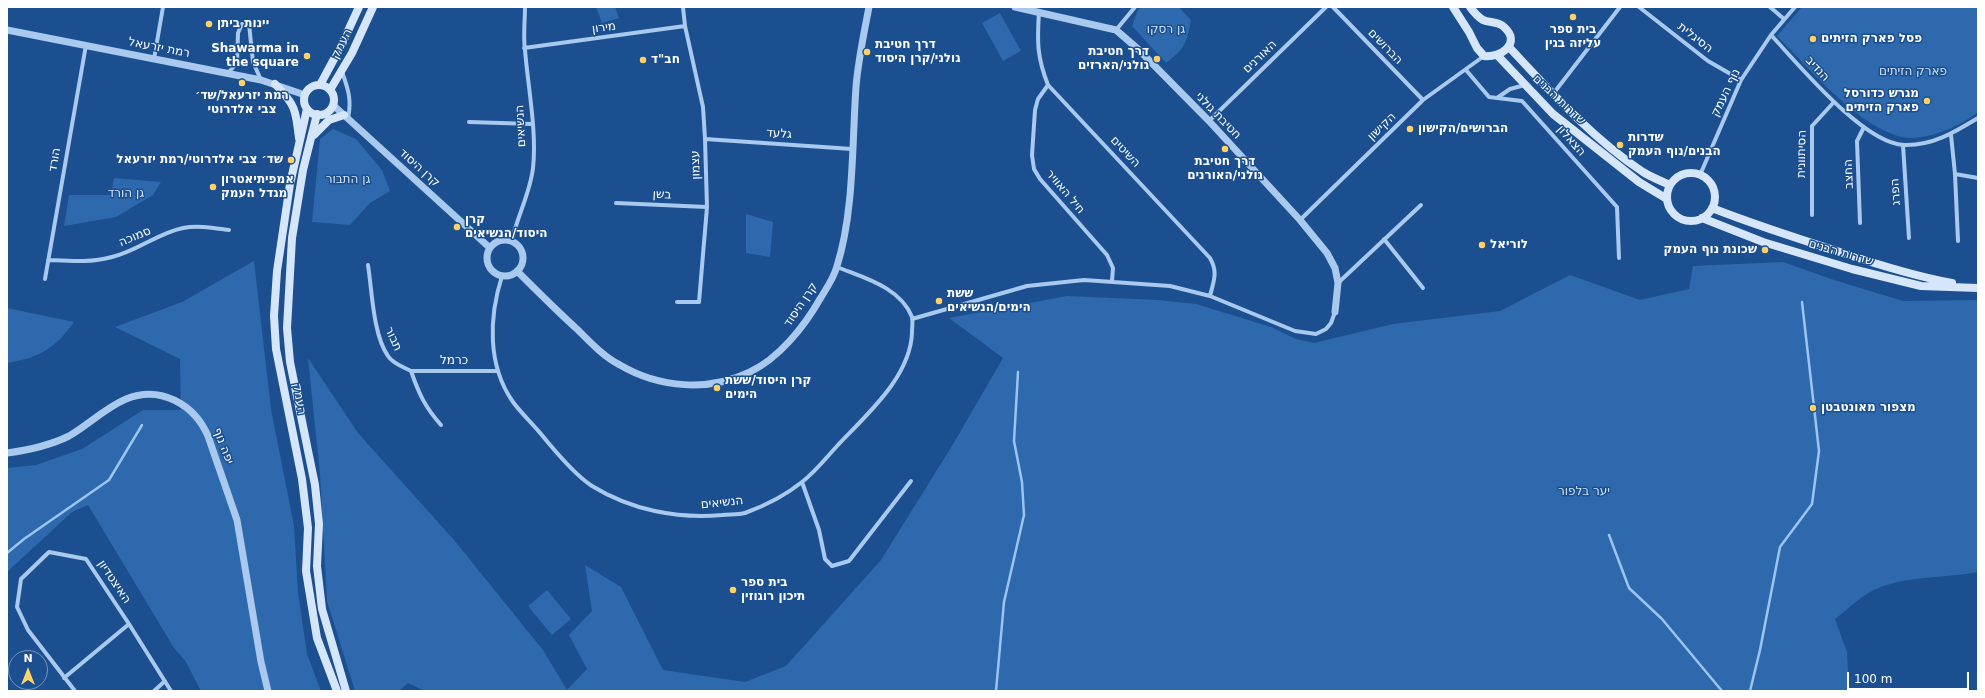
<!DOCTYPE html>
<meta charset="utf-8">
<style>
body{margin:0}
#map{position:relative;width:1985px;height:698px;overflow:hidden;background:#1b4f8f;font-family:"DejaVu Sans",sans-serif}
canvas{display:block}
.frame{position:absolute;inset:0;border:8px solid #fff;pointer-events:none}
.north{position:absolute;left:8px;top:650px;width:40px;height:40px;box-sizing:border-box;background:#1b4f8f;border:1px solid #7695bc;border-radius:50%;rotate:0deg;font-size:11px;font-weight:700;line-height:16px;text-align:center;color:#fff}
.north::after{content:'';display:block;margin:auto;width:14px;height:18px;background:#ffd166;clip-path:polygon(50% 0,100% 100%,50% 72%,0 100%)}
.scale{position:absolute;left:1847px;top:672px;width:122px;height:18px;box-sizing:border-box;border:2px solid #fff;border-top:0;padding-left:5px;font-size:12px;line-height:14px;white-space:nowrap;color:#fff;-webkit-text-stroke:3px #1b4f8f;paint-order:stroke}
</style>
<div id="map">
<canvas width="1985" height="698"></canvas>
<div class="frame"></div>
<div class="north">N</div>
<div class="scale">100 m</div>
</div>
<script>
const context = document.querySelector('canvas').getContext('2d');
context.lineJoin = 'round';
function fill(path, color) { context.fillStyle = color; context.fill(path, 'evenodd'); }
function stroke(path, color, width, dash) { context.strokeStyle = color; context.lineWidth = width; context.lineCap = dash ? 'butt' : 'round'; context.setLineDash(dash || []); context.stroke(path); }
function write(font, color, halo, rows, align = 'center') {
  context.font = font + ' "DejaVu Sans",Heebo,sans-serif'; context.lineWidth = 3; context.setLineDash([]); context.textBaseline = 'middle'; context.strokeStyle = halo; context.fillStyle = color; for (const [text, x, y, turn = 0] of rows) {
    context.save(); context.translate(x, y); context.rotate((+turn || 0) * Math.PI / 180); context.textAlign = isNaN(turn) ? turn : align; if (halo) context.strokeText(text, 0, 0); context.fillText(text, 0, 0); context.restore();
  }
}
fill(new Path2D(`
 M596,7h19l4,11 -17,5z
 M1142,7h37l12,13c-4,22 -6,29 -25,43l-34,-37 6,-16z
 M1802,7h176v105c-17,14 -53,30 -76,25 -44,-10 -93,-69 -125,-101z
 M1000,13l21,38 -18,10 -21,-38z
 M333,129l23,10 26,31 8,21 -20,12 -20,22 -38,-3 8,-83z
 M114,178l47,4 -8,13 -37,22 -52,9 5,-31h42z
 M746,214l27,8 -3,35 -24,-4z
 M254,261l17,148 23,117 4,66 9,62 14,37h-120l-15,-29 -12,-14 -86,-143 -16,7 -65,60v-104l29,-3 46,-16 61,-39h38l-1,-51 -65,-32 67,-25z
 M1783,262l51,18 69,21 75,-1v272c-32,6 -67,4 -97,15 -18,6 -31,21 -46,32l12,33 2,39h-1424l-17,-8 -9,8h-44l-28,-90 -7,-127 -12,-116 50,75 96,107 89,110 24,40 20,-21 -18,-34 23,-24 -7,-46 36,22 42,83 82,12 41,-16 95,-106 71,-114 51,-88 -54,-40 118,-22 91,4 38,4 75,23 25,12 18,4 79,-19 107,-13 70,-36 70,25 49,-11 4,-23z
 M7,308l67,14c-18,26 -35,36 -67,41z
 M547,590l24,29 -19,16 -24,-29z`), '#2e69ad');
stroke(new Path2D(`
 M1609,535l20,53 33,31 60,72
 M7,553l17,-14 85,-59 33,-55
 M996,691l8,-89 20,-87 -2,-33 -8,-41 4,-69
 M1750,691l10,-41 20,-103 32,-43 7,-53 -17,-149`), '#9cc4f0', 2.5);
stroke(new Path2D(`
 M1333,7l90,93
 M1639,7l69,54 33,19
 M1770,7l14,12
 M1039,12c-2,30 -2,45 9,73l162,173c8,14 4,22 0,38
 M1116,30l19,-23
 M1771,35c28,30 92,108 133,110 28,1 51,-13 74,-27
 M524,48l161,-22
 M154,59l9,-52
 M1466,70l23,27 33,4 95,106 2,51
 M342,72c6,16 10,29 6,46
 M228,73l9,-10 1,-30 4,-9h7l4,38 8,18
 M1048,85l-10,14 -3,11 -3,45 2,14 6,10 67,76 6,13 -1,13
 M1553,94l67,-87
 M1497,98l13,-9 15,-4
 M1209,121l117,-114
 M469,122l63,2
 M1951,135l4,39 3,67
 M705,139l147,10
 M1903,145l6,93
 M1955,174l23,4
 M1700,175l41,-95 30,-45 24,-28
 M616,203l91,4
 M1812,215v-89l22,-24
 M1300,220l123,-120 61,-44
 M1860,223l-3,-82 7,-14
 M1384,239l39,49
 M512,241c5,-25 18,-47 21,-73 4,-36 -5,-81 -8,-118 -2,-14 0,-29 0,-43
 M48,260c21,1 43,3 64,-3 25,-6 46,-24 71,-29 15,-3 31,0 46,2
 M368,265c4,25 5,70 20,91 4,7 15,11 23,15 8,23 14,36 30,54
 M502,276c-13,41 -15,89 11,126 8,11 19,21 28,32 13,16 34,41 51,52 39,24 85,33 130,29 7,-1 16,0 23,-2 19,-7 41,-18 57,-31 13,-10 24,-24 35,-36 28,-30 74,-69 75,-114 0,-4 1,-10 0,-15 -12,-30 -48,-39 -75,-50
 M45,279l41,-234
 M1338,283l83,-78
 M677,302h22l8,-95 -2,-68 -2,-32 -18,-81 -2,-19
 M912,319l115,-33 57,-6 86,6 40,10 85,35 21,3 10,-5 5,-6 4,-11
 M411,371h87
 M802,482l17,48 6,29 7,7 17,-5 62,-80
 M64,678l65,-54
 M75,691l-47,-61 -11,-23 4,-28 28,-27 37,7 43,65 42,67
 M154,691l11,-10`), '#a9c9ee', 4);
stroke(new Path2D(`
 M1015,7l101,23 22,19 71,72 91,99 27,33 8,15 3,15 -3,29
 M7,30l254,50 44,15
 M333,105l157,143
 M487 258a18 18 0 1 1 36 0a18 18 0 1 1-36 0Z
 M517,271c20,20 40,40 61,59 12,12 26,27 42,35 39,23 89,27 130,7 29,-14 54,-45 70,-73 6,-10 14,-21 17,-33 17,-53 15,-122 19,-179 2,-26 8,-54 13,-80
 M7,453c22,-3 42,-7 62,-17 19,-11 36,-28 57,-37 34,-14 68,5 82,37l29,84 24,142 7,29`), '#a9c9ee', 7);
stroke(new Path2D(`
 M1453,7l16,25 8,16 7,8c17,2 38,-13 20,-29 -6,-6 -14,-4 -21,-7 -5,-3 -10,-9 -13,-13
 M1509,47c41,44 83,91 134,125 8,5 18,9 27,13
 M1498,56l55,58 86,68 28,17
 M275,84c20,20 21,26 24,54
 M320,85l21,-39 18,-39
 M304 100a15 15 0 1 1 30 0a15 15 0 1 1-30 0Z
 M330,90l22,-37 21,-46
 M307,109l-17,75 -13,87 -3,45 2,33 26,130 6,49 -2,43 11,67 20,53
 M317,114l-14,56 -11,68 -5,90 3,34 25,123 4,39 -2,42 5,43 24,82
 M314,135l15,-15 15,-5
 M1667 197a24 24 0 1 1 48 0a24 24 0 1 1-48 0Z
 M1712,208c43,17 87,31 131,45 36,12 71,23 109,30
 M1702,218l61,24 89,27 69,17 57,2`), '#d6e6fa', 8);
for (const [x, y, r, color] of [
 [1573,17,4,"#ffd166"],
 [209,24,4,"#ffd166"],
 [1813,39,4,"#ffd166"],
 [867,52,4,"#ffd166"],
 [307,56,4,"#ffd166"],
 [1157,59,4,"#ffd166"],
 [643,60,4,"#ffd166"],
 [242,83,4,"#ffd166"],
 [1927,101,4,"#ffd166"],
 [1410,129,4,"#ffd166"],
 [1620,145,4,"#ffd166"],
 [1225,149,4,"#ffd166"],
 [291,160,4,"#ffd166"],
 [213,187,4,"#ffd166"],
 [457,227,4,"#ffd166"],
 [1482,245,4,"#ffd166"],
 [1765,250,4,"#ffd166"],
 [939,301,4,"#ffd166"],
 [717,388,4,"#ffd166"],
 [1813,408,4,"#ffd166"],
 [733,590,4,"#ffd166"]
]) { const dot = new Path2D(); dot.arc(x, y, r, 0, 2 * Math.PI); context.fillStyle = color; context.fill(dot); stroke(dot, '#1b4f8f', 1.5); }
write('bold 12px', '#fff', '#1b4f8f', [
 ["יינות ביתן",217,24],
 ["בית ספר",1573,30,"center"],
 ["עליזה בגין",1573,44,"center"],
 ["פסל פארק הזיתים",1821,39],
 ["דרך חטיבת",875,45],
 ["גולני/קרן היסוד",875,59],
 ["Shawarma in",299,49,"right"],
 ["the square",299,63,"right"],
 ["דרך חטיבת",1149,52,"right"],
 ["גולני/הארזים",1149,66,"right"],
 ["חב\"ד",651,60],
 ["מגרש כדורסל",1919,94,"right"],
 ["פארק הזיתים",1919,108,"right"],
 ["רמת יזרעאל/שד׳",242,96,"center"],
 ["צבי אלדרוטי",242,110,"center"],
 ["הברושים/הקישון",1418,129],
 ["שדרות",1628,138],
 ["הבנים/נוף העמק",1628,152],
 ["שד׳ צבי אלדרוטי/רמת יזרעאל",283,160,"right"],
 ["דרך חטיבת",1225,162,"center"],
 ["גולני/האורנים",1225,176,"center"],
 ["אמפיתיאטרון",221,180],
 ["מגדל העמק",221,194],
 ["קרן",465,220],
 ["היסוד/הנשיאים",465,234],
 ["לוריאל",1490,245],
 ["שכונת נוף העמק",1757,250,"right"],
 ["ששת",947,294],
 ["הימים/הנשיאים",947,308],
 ["קרן היסוד/ששת",725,381],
 ["הימים",725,395],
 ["מצפור מאונטבטן",1821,408],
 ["בית ספר",741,583],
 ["תיכון רוגוזין",741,597]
], 'left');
write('12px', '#fff', '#1b4f8f', [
 ["מירון",604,28,-8],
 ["הסיגלית",1695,38,38],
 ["העמק",342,44,-63],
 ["הברושים",1385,47,46],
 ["רמת יזרעאל",159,48,11],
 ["האורנים",1260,57,-44],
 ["הנדיב",1817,69,47],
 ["נוף העמק",1726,93,-64],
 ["שדרות הבנים",1559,100,43],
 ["חטיבת גולני",1218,116,46],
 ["הנשיאים",521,126,-93],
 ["הקישון",1382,127,-44],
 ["גלעד",779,134,4],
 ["הצאלון",1571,141,48],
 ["השיטים",1125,152,47],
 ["הסיתוונית",1802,154,-89],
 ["הורד",55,160,-80],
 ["עצמון",696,165,-92],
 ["קרן היסוד",419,168,42],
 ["החצב",1849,174,-92],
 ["חיל האוויר",1065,192,50],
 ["הפרג",1896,192,-94],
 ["בשן",662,195,3],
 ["סמוכה",135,237,-23],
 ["שדרות הבנים",1841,253,16],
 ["קרן היסוד",801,305,-56],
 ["תבור",393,339,65],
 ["כרמל",454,361],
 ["העמק",299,399,80],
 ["יפה נוף",223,446,69],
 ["הנשיאים",722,503,-6],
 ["האיצטדיון",114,582,56]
]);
write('12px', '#cfe3fa', '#1b4f8f', [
 ["גן רסקו",1166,30],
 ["פארק הזיתים",1913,72],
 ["גן התבור",348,180],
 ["גן הורד",126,194],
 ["יער בלפור",1584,492]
]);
</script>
